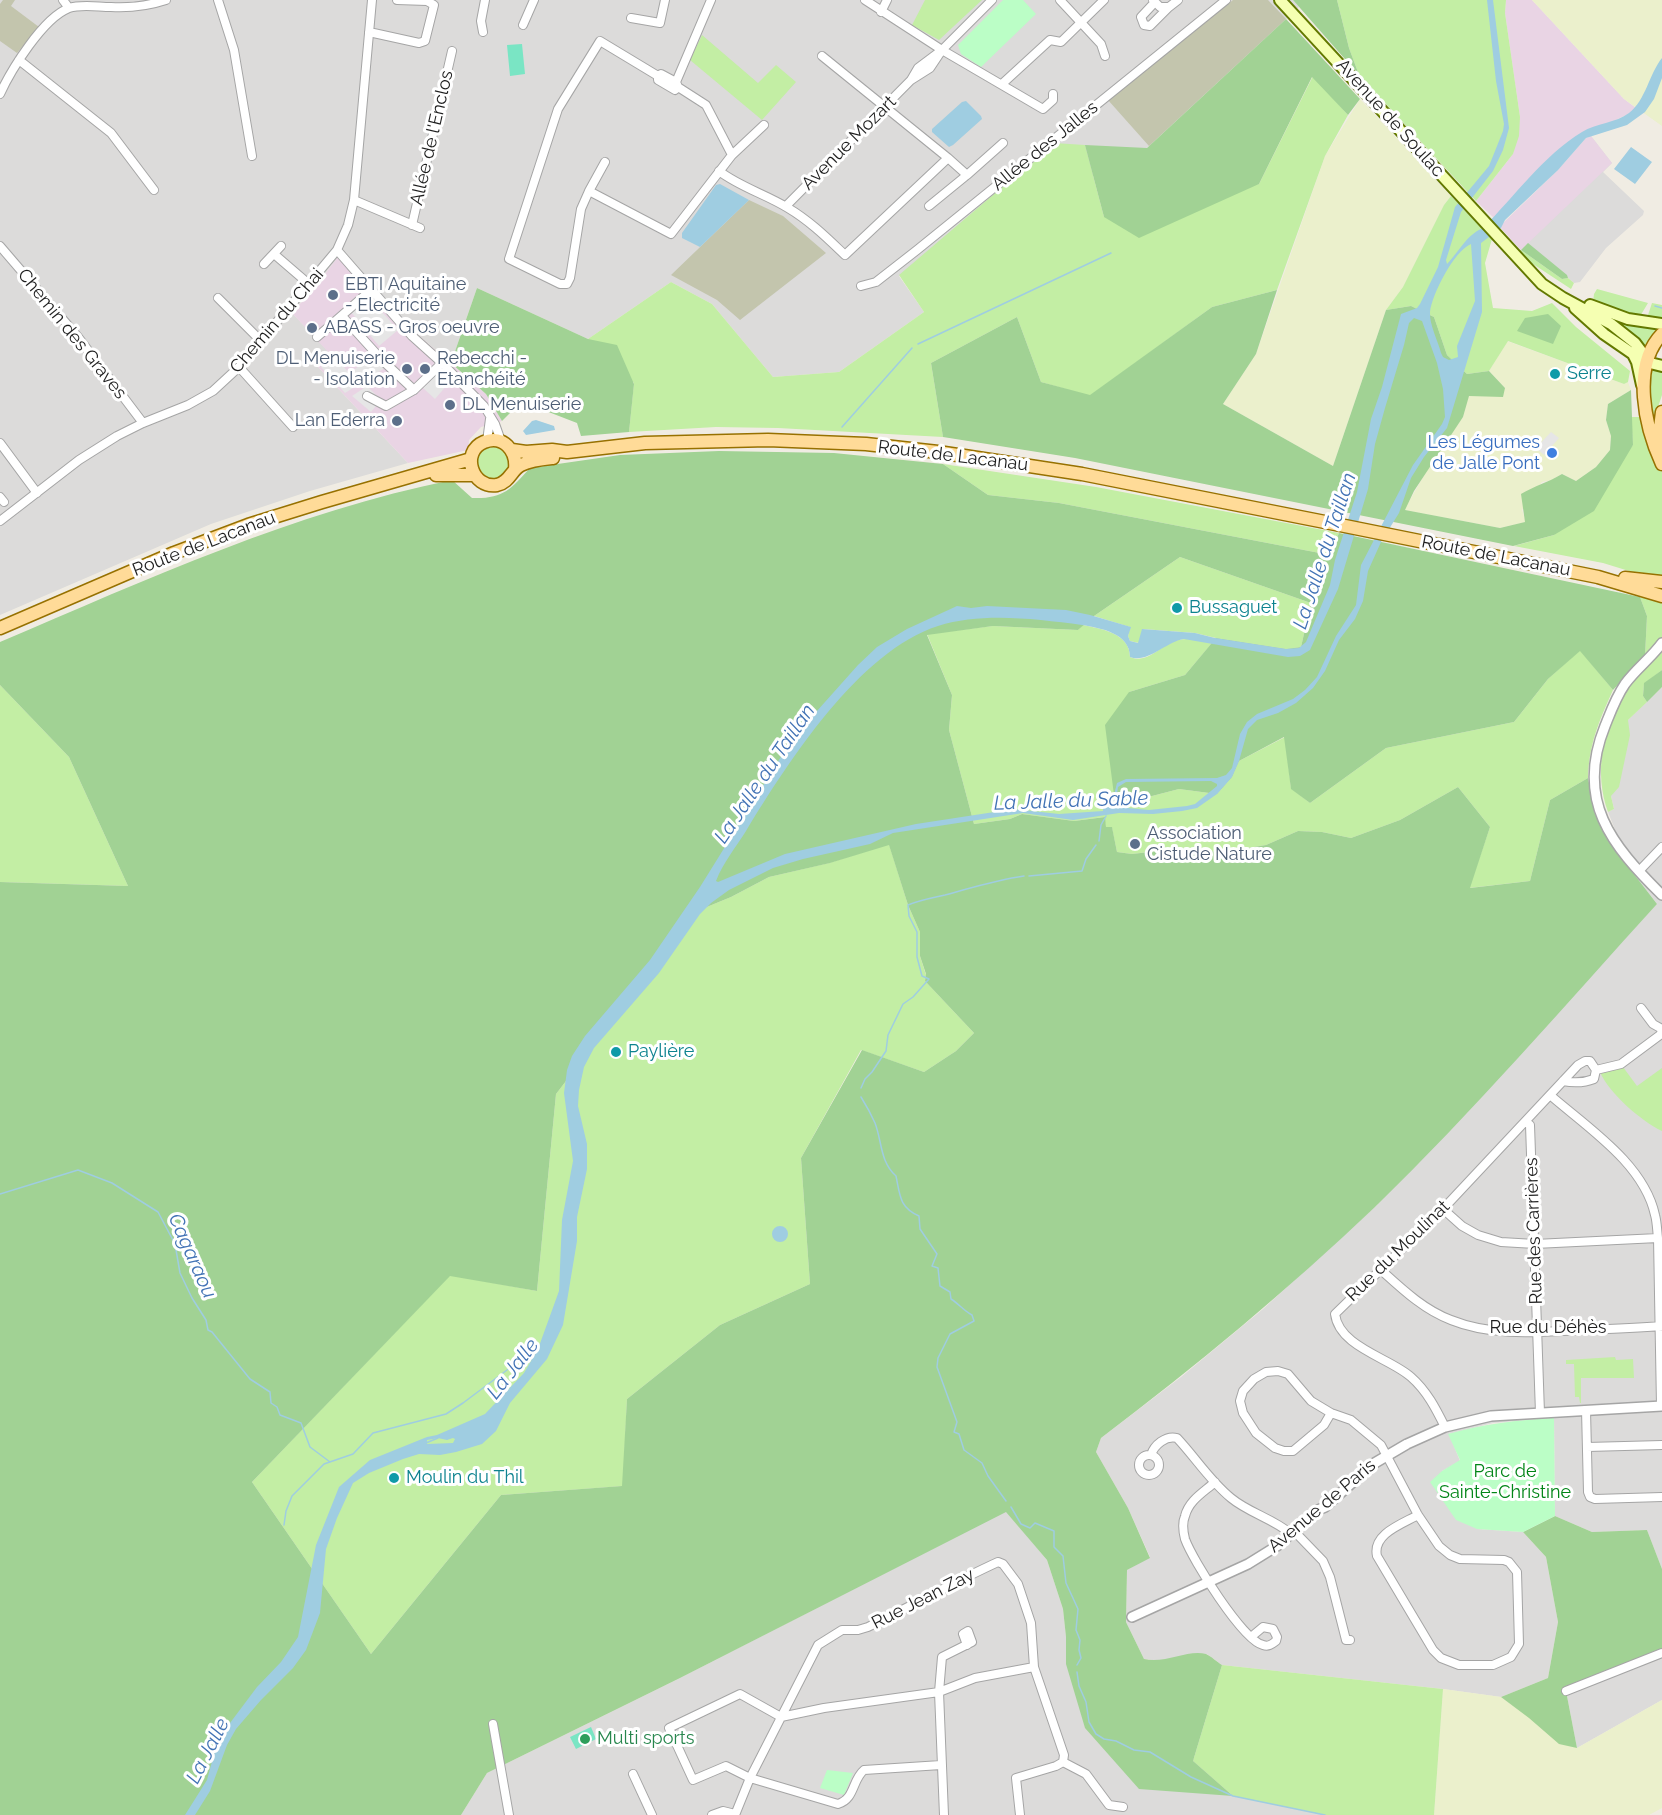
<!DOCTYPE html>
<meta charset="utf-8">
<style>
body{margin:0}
canvas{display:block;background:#f0ece3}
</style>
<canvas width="1662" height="1815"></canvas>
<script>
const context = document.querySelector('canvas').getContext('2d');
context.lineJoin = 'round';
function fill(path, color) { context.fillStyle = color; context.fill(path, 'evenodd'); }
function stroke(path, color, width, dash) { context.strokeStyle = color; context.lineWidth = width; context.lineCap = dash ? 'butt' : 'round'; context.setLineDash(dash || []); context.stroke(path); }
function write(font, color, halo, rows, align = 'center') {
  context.font = font + ' Raleway,sans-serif'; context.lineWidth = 6; context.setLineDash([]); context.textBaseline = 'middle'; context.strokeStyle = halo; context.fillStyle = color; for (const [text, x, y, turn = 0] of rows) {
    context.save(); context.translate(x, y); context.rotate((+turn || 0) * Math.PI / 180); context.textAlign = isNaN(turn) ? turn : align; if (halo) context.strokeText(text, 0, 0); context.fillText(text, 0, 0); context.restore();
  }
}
fill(new Path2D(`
 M0,0h1293l6,7 -152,141 -248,128 25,36 -85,60 -66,5 -61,-73 -41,-22 -83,57 -111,-51 -26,75 -35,-30 -74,-80 -50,60 39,41 -13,13 90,96 -98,28 -99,33 -211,91z
 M1591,136l21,27 -9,9 41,39 -1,4 -37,33 -26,34 -6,1 -46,-39 -7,6 -20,-22z
 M1662,687v882l-15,-39 -55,2 -37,-16 -1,-98 -61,5 -44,11 11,27 -18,10 35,58 46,3 23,25 12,65 -10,56 -47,19 -58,-8 -221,-24 -15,-11h-14l-32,7 -17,-2 -18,-37 1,-52 23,-13 -22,-49 -32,-56 5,-14 80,-61 82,-68 114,-104 280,-301 -50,-65 9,-7 -8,-20 6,-3 -3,-13 17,-76z
 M1006,1511l41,49 16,49 3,28 167,159 92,19h-864l26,-42 193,-95z
 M1662,1652v48l-85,48 -11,-57z`), '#dcdbda');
fill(new Path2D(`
 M1506,0h26l92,99 12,9 -3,4 -57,26 -81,81 -19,-18 37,-47 7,-37 -15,-104z
 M1591,136l21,27 -91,87 -20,-22v-3l57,-55 28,-32z
 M342,252l74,81 70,61 16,27 -21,6 -12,13 -1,10 -60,13 -90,-96 12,-13 -38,-41 26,-30z`), '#e9d4e4');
fill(new Path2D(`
 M3,0h12l-4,6 28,21 -22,26 -17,-12v-37z
 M1233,0h35l18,19 -137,127 -41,-46z
 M749,200l34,16 43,37 -86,67 -23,-20 -46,-25z`), '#c3c5ad');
fill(new Path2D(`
 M1532,0h130v126l-38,-27z
 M1360,99l91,97 -7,9 -41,82 -17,23 -53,156 -110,-62 33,-50 69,-198z
 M1507,341l117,43 4,-2 3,8 -23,14 -2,16 5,16 -1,14 -14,17 -20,14 -14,-7 -10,6 -10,2 -20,28 4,12 -26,6 -96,-18 32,-55 27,-38 6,-22 36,-7 -16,-17z
 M1443,1689l58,8 76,51 85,-48v108l-13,7h-215z`), '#ebf0cc');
fill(new Path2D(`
 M925,0h57l-43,40 -27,-15z
 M1337,0h169l-1,13 15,104 -1,19 -6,18 -37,47 -117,-126 -10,-27z
 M702,35l56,48 18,-18 20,17 -34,38 -72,-60z
 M1313,76l35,39 -23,41 -48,134 -65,17 -122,89 -49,-14 -24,-65 -86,46 12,74 -165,-9 -62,-1 -87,5 5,-49 -46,-44 83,-57 41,22 61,73 66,-5 85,-60 -25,-37 155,-132 31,2 19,72 155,-33z
 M1451,196l41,43 -7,24 8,45 39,3 20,-8 24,24 54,44 -2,11 -4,2 -116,-43 -19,30 -22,3 -20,-19 -13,-38 -23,-11 -25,4 17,-23 41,-82z
 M1521,250l41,29 6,-1 6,5 -3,6 -38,-25 -14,-13z
 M1597,289l51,14 -9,15 -46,-16 1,-8z
 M1579,303l46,20 36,5 -16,23z
 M1652,303l10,2v15l-15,-2z
 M1651,369l11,1v25l-5,15 -1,31 -5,-20 -3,-46z
 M1631,417h9l10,31 12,24v106l-20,-3 -39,-12 -89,-17 40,-11 79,-90z
 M477 463a16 16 0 1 1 32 0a16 16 0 1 1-32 0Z
 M943,464l153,23 243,46 -9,22 -271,-52 -71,-8z
 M1180,557l131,46 -10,44 -15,2 -70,-11 -21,-5 -52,-4 -4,14 -9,-2 -2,-5 2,-9 -36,-11z
 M1640,597l22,6v34l-17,19 2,-40z
 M1083,625c18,4 47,8 47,32 18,8 32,-14 48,-17 11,-3 23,1 34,3l-27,32 -56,17 23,104 27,-7 38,5 15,-17 7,-16 46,-24 6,51 19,15 76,-55 128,-26 34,-43 32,-29 33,40c-14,31 -24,54 -25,88l-38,22 -20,81 -61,7 21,-61 -32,-40 -58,33 -49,18 -29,-6 -24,-1 -32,14 -42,7 -48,-3 -44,5 -15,-2 -5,-24 -6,-1 -2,-10 -30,4 -52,-7 -12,5 -36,5 -25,-94 3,-35 -25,-61 66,-8 85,4z
 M1662,652v18l-18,14 -1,12 4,6 -19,18 2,15 -11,52 -8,9 3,13 -6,3c-14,-39 -6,-84 16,-118 10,-16 25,-29 38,-42z
 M0,685l69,72 59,129 -128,-4z
 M889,844l19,61 12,27v24l6,19 -1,6 49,52 -18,18 -32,21 -63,-22 -60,108 9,126 -90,41 -93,74 -4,87 -122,9 -130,159 -119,-172 198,-207 87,16 19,-197 141,-183 34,-14 38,-20 60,-14z
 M1623,1067l14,19 25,-18v63c-21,-10 -53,-38 -62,-59z
 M1615,1357l1,3 17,-1 1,19h-53v25h-1l-1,-6h-4l-1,-33h-8v-4z
 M1222,1665l221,24 -9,126h-109l-92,-19 -40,-35z`), '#c3eea4');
fill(new Path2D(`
 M1293,0h44l12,48 10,27z
 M1286,19l74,80 -12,16 -36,-38 -53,107 -120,54 -35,-21 -19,-72 62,3z
 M1528,243l39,32 1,3 -6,1 -41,-29z
 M477,288l111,51 29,6 17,39 -5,48 -48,4 -4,-13 -44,-17 -10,-6 -21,21 -16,-27 -35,-31z
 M1277,290l-21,64 -33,50 110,62 53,-156 25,-4 23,11 13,38 20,19 22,-3 16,17 -2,9 -34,-1 -6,21 -49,74 -9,19 95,18 25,-6 -4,-28c13,-8 28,-12 41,-20l14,7 20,-14 14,-17 1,-14 -5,-16 2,-16 23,-14 2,55 -39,66 -40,24 -41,11 -438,-88 -132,-21 -12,-74 86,-46 24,65 49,13 122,-88z
 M1548,314l13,12 -8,18 -36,-13 8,-13z
 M719,451l115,2 109,11 45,31 71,8 271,52 9,-22 301,64 7,19 -2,40 -32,34 -33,-39 -32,28 -34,43 -128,26 -76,55 -19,-14 -7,-52 -45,24 -7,16 -15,17 -38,-5 -27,7 -38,-1 -9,-70 24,-33 56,-17 31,-37 70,11 15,-2 10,-44 -131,-46 -86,59 -16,14 -85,-4 -66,9 25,60 -3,35 25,94 36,-5 12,-5 52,7 31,-4 1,10h6l5,25 15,2 44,-5 48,3 42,-7 32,-14 24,1 29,6 49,-18 58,-33 32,40 -20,61 60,-7 20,-81 38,-22 7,36 12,25 50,65c-93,102 -183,207 -282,303 -87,83 -179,159 -274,231l-5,14 32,56 22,50 -23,12 -1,52 18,37c22,5 44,-10 62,-5 5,2 11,8 16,11l-29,96 40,35 -94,-7 -54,-61 -19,-64v-27l-3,-28 -16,-49 -41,-48 -326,166 -193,95 -26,42h-461v-933l128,4 -59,-129 -69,-72v-43c148,-63 294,-130 452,-162l20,18c31,1 38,-8 58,-30l90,-13zM889,845l19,60 12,27v24l6,18 -1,7 49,52 -18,18 -32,21 -62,-22 -61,108 9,126 -90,41 -93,74 -5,87 -121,9 -130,159 -119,-172 198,-206 87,15 19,-197 141,-183 34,-14 38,-20 61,-14z
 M1662,670v17l-15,15 -4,-6 1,-13z
 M1555,1516l37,16 55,-2 15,39v83l-96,39 11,57 -18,-4 -30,-26 -28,-21 47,-19 10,-56 -12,-65 -23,-25z`), '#a1d294');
fill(new Path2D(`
 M1003,0h20l13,14 -55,53 -20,-13 -3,-9z
 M1554,1418l1,98 -32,16 -46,-3 -21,-9 -26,-38 12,-11 18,-11 -12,-26c36,-10 69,-14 106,-16z
 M827,1770l26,3 -9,22 -24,-7z`), '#bbfec6');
fill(new Path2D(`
 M522,44l3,30 -15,2 -3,-31z
 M591,1727l5,12 -20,10 -6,-12z`), '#7ae5c4');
fill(new Path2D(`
 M369,297l29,33 -19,16 -28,-34z
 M334,355l15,18 24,-16 12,11 -40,25 -24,-26z
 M436,374l12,10 -13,15 -12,-11z
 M367,386l14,14 -10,12 -19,-16z
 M1551,432l8,6 -15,17 -8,-7z`), '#e6e6e6');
fill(new Path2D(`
 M1487,0h6l16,128 -6,22 -10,21 -32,41 -15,48 1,4c12,-12 19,-29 36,-36 31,-31 61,-73 99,-96 14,-9 34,-9 47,-19 17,-13 20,-39 33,-55v20l-8,21 -9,13 -18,13 -41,13 -28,32 -53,50 -4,8 -20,15 1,69 -35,116 -23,29 -13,21 -12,35 -18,29 -13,29 -5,30 -8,18 -16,21 -14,31 -12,17 -17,15 -18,10 -21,7 -9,9 -9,32 -7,16 -15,17 -20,14 -15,3 -29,3 -34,-1 -46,7 -50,-7 -130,20 -23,11 -67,15 -30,9 -44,22 -18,13 -11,11 -41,59 -65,75 -10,19 -5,23 -1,16 9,38v25l-10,48v24l-14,84 -16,34 -37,44 -14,28 -14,13 -26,8 -16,3 -21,-1 -16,5 -34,14 -16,10 -16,35 -11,31 -6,64 -14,37 -13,18 -32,32 -25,29 -9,16 -17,46 -15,24h-10l22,-35 7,-26 10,-23 33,-44 24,-25 17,-25 18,-92 23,-58 31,-27 57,-23 10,-2 48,-21 39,-41 14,-24 21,-58 3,-71 11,-59 -9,-68 3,-23 5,-14 13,-20 65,-76 50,-73 87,-140 13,-17 58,-65 19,-18 30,-18 50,-23 14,2 16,-2 79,4 24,5 41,12 -3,9 2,5 8,2 4,-14 53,4 20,5 71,11 13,-1 7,-6 24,-57 5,-25 22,-68 14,-73 11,-32 19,-73 16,-6 3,-4 18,-37 17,-60 34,-41 14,-35 1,-7 -8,-43zM1471,244l4,57 -18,45 1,11 -9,3 -6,-3 -2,-4c-3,-12 -12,-29 -11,-41 2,-18 24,-61 41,-68zM1414,318l8,3 15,42 6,26 2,28 -3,7 -29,41 -52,100 -5,40 -20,31 -19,41 -12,13 -12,9 -36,15 -10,8 -7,12 -8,34 -6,7 -9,3 -91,1 -9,4 -3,12 -11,4v12l-44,3 -45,-5 -98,15 -131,30 -67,28 -2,-1c7,-18 20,-34 30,-50 42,-69 113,-180 192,-205 45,-14 97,-7 144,-1 18,3 48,8 48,32 17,7 37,-16 54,-18l104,18 12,-1 10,-6 28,-61 30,-100 7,-45 10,-36 19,-63 5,-22zM1211,781l6,3v2l-22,18 -8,2 -38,4 -21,-2 -12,-7 2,-14 8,-5zM438,1438l9,2 6,-2 2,1 -2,4 -26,1v-4z
 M966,101l15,15 1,3 -29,26 -4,2 -17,-15v-3l30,-27z
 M1631,147l21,15 -17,22 -21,-15z
 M720,184l29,16 -49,47 -18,-9v-5l34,-48z
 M536,420l18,6 1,4 -29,5 -3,-4 9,-10z
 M772 1234a8 8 0 1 1 16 0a8 8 0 1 1-16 0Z`), '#9fcde1');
stroke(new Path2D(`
 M1655,306l7,2
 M918,344l193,-91
 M842,427l70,-79
 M1099,841l2,-16 5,-9
 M1029,876l53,-5 4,-12 10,-14
 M861,1088l4,-9 7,-7 14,-21 2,-16 15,-31 10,-7 16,-18 -7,-3 -5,-19v-25l-8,-16 -1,-11c12,-5 24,-7 37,-10 26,-7 51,-15 79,-19
 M861,1097c5,8 10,17 14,26 7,18 5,39 21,53 4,19 3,31 23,40l1,13 17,25 -5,12 6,2 2,18 10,6 1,7c8,5 13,12 21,16l2,6 -24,13 -12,24 -1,9 20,55 -3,10 5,2 5,16 18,13 6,13 18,25
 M0,1194l78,-24 34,13 46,29 17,32 5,29 12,25 14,22 2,10 4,2 38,47 20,13 1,11 6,4 3,8 21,8 9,24 20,15
 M426,1443l12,-5
 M1011,1507l10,17 9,4 5,-5 19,8v16l9,9 3,27 12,26 -2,21 4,10 -1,10 2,8 -4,7
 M284,1525l2,-14 6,-15 32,-32 29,-10 20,-21 73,-19 17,-11 56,-42 13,-2
 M1077,1672l2,14 7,16 3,20 7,12 8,5 12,2 18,9 16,2 41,25 42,19 92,19`), '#9fcde1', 1.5);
const minor = new Path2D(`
 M63,0l6,8
 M218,0l16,50 18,106
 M865,0l77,50 101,59 10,-9v-6
 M1060,0l41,44 4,12
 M1153,0l7,7h9l9,-7
 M1155,2l-14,15 3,8 6,1 19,-19
 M881,12l6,-12
 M631,18l29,5 5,-23
 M523,25l11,-25
 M369,32l50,11 6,-2 9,-36 -7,-4 -30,-1
 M483,32l-2,-11 4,-21
 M19,60l92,73 43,57
 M658,76v4l17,10 3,-3
 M911,80l7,-12 24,-18 50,-50
 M676,82l35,-82
 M1002,84l48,-44 11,2 43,-42
 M0,94c11,-24 43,-76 69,-86 12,-4 29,-1 42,-1 19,1 37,-1 55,-7
 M732,155l-26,-50 -28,-18 -2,-5 -15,-8 -3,2 -58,-35 -42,68 -49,150 51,25h7l3,-6 11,-69 8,-18 82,43 61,-79 32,-30
 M948,158l19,17 36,-32
 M719,171c21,16 46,23 69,37 22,13 39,30 57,47l103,-97 -126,-102
 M589,191l16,-29
 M354,200l66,28
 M786,206l125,-126 19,-12 12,-18
 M929,206l38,-31
 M412,225l40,-174
 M0,246l78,91 65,86
 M337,250l75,86 30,27 42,43 11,18 6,17
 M274,254l36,31
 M264,264l17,-18
 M861,286l15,-4 41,-32 309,-250
 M218,298l43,43
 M342,316l40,44 32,30
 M317,337l54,-47
 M239,367l54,60
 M367,396l19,10 28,-16 28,-27
 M487,441l3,-22
 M0,443l37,50
 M0,497l4,5
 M0,521l79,-61 38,-24 26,-13 45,-18 25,-14 26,-24 98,-117 11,-25 6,-25 18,-200
 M1639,871l23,-24
 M1641,1008l12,16 9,5
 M1596,1070l25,-6 39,-29 2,-4
 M1550,1095c38,33 94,69 105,120 2,7 2,15 3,23l3,168
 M1526,1122l4,3 10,288
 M1443,1209l19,17 16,9 23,7 34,2 123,-6
 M1381,1270c21,19 43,40 70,50 42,17 89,12 133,10 26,-1 52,-2 78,-4
 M1586,1410l2,82 2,5 5,2 67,-2
 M1331,1413l-7,12 -31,26h-9l-9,-3 -19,-15 -13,-20 -3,-12 3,-10 11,-12 12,-7 12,-1 10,3 23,27 20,12 20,7 30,25 37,70 21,31 11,9 10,4 44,1 5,2 8,10 2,72 -8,13 -18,8h-34l-18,-7 -8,-8 -56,-94c-5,-22 25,-32 41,-41
 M1445,1427c-9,-18 -18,-36 -34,-50 -21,-19 -72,-30 -76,-63l108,-105 135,-144 7,-4h5l6,9 -2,9c-10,4 -21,4 -31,2
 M1587,1447l75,-2
 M1151,1455c3,-10 15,-20 26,-17 18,19 33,43 54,60 18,15 43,21 60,36
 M1139 1465a10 10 0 1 1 20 0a10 10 0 1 1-20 0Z
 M1215,1482c-11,10 -26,18 -30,34 -3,7 -2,15 0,23 7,20 58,102 78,106 6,2 9,-1 13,-4l1,-4 -4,-8 -10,-2 -12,10
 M1294,1531l29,30 7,16 16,63h4
 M1566,1691l96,-38
 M781,1717l-41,-23 -71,34 24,52 33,-14 24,12 88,26c17,-5 14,-24 26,-34l77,-5
 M781,1717l43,-9 115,-16 36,-14 59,-11
 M493,1724l16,91
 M1063,1762l23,12 23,31 14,2
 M633,1774l19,41
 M712,1815l11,-4 12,3
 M735,1815l15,-37 68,-133 24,-15h16l10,-3c44,-21 86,-45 130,-65l5,2 15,20 13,39 3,44 30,88 -1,7 -7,4 -40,12 4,37
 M944,1815l-5,-123 3,-35 30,-15 -4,-11 -5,3 4,11`);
const tertiary = new Path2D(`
 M1662,643c-11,15 -26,26 -37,41 -9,13 -14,27 -20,42 -30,74 6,119 57,169
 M1132,1617l116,-53 29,-18 41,-36 7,-3 48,-43 34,-20 38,-17 46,-11 171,-10`);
const secondary = new Path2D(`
 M1280,0l262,284 21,14 48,26 24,19 15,20 12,3
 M1590,305l38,14 34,5
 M1575,308l29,26 29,20 4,8 5,23`);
const primary = new Path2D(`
 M1662,334c-31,32 -17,93 0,130
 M1662,412l-2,16 2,20
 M512,450l14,2 26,-2 15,2 78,-9 123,-3 98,4 72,8 144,22 253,50 263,53 64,19
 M515,469c2,-18 -12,-35 -31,-27 -24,10 -12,47 13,43 13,-3 14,-15 24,-20 10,-5 22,-6 32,-7
 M436,475h38
 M1625,578l37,4
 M0,628l174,-75 74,-28 74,-23 149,-43`);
stroke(minor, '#a5a5a5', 10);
stroke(tertiary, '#a5a5a5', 12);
stroke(secondary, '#637900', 14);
stroke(primary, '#977100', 15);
stroke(minor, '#fff', 8);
stroke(tertiary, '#fff', 9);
stroke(secondary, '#f5ffb2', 10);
stroke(primary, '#ffdb98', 12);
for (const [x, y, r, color] of [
 [333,295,6,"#5c6f8a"],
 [312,328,6,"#5c6f8a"],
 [407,369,6,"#5c6f8a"],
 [425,369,6,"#5c6f8a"],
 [1555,374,6,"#0f9aa8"],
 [450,405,6,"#5c6f8a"],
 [397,421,6,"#5c6f8a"],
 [1552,453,6,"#3f7fe0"],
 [1177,608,6,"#0f9aa8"],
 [1135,844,6,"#5c6f8a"],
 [616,1052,6,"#0f9aa8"],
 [394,1478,6,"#0f9aa8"],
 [585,1739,6,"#2e9e5b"]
]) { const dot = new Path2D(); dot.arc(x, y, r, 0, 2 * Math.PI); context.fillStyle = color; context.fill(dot); stroke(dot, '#fff', 2); }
write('18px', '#1e1e1e', '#fff', [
 ["Avenue de Soulac",1390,118,48],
 ["Allée de l'Enclos",432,138,-77],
 ["Avenue Mozart",849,143,-45],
 ["Allée des Jalles",1045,146,-39],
 ["Chemin du Chai",277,321,-49],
 ["Chemin des Graves",72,334,51],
 ["Route de Lacanau",953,456,7],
 ["Route de Lacanau",204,544,-21],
 ["Route de Lacanau",1496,556,11],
 ["Rue des Carrières",1534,1231,-92],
 ["Rue du Moulinat",1398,1251,-44],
 ["Rue du Déhès",1548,1328],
 ["Avenue de Paris",1322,1506,-40],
 ["Rue Jean Zay",923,1599,-27]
]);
write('18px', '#4e5e75', '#fff', [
 ["EBTI Aquitaine",345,285],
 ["- Electricité",345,306],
 ["ABASS - Gros oeuvre",324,328],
 ["DL Menuiserie",395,359,"right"],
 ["- Isolation",395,380,"right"],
 ["Rebecchi -",437,359],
 ["Etanchéité",437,380],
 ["DL Menuiserie",462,405],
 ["Lan Ederra",385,421,"right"],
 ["Association",1147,834],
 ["Cistude Nature",1147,855]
], 'left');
write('18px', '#0d838f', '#fff', [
 ["Serre",1567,374],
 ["Bussaguet",1189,608],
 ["Paylière",628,1052],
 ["Moulin du Thil",406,1478]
], 'left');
write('18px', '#366cbe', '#fff', [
 ["Les Légumes",1540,443],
 ["de Jalle Pont",1540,464]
], 'right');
write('18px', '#028517', '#fff', [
 ["Parc de",1505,1472],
 ["Sainte-Christine",1505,1493]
]);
write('18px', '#27864d', '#fff', [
 ["Multi sports",597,1739]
], 'left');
write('italic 20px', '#4273b5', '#fff', [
 ["La Jalle du Taillan",1325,551,-72],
 ["La Jalle du Taillan",765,774,-56],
 ["La Jalle du Sable",1071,801,-2],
 ["Cagaraou",192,1256,66],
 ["La Jalle",513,1369,-52],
 ["La Jalle",208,1751,-63]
]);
</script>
